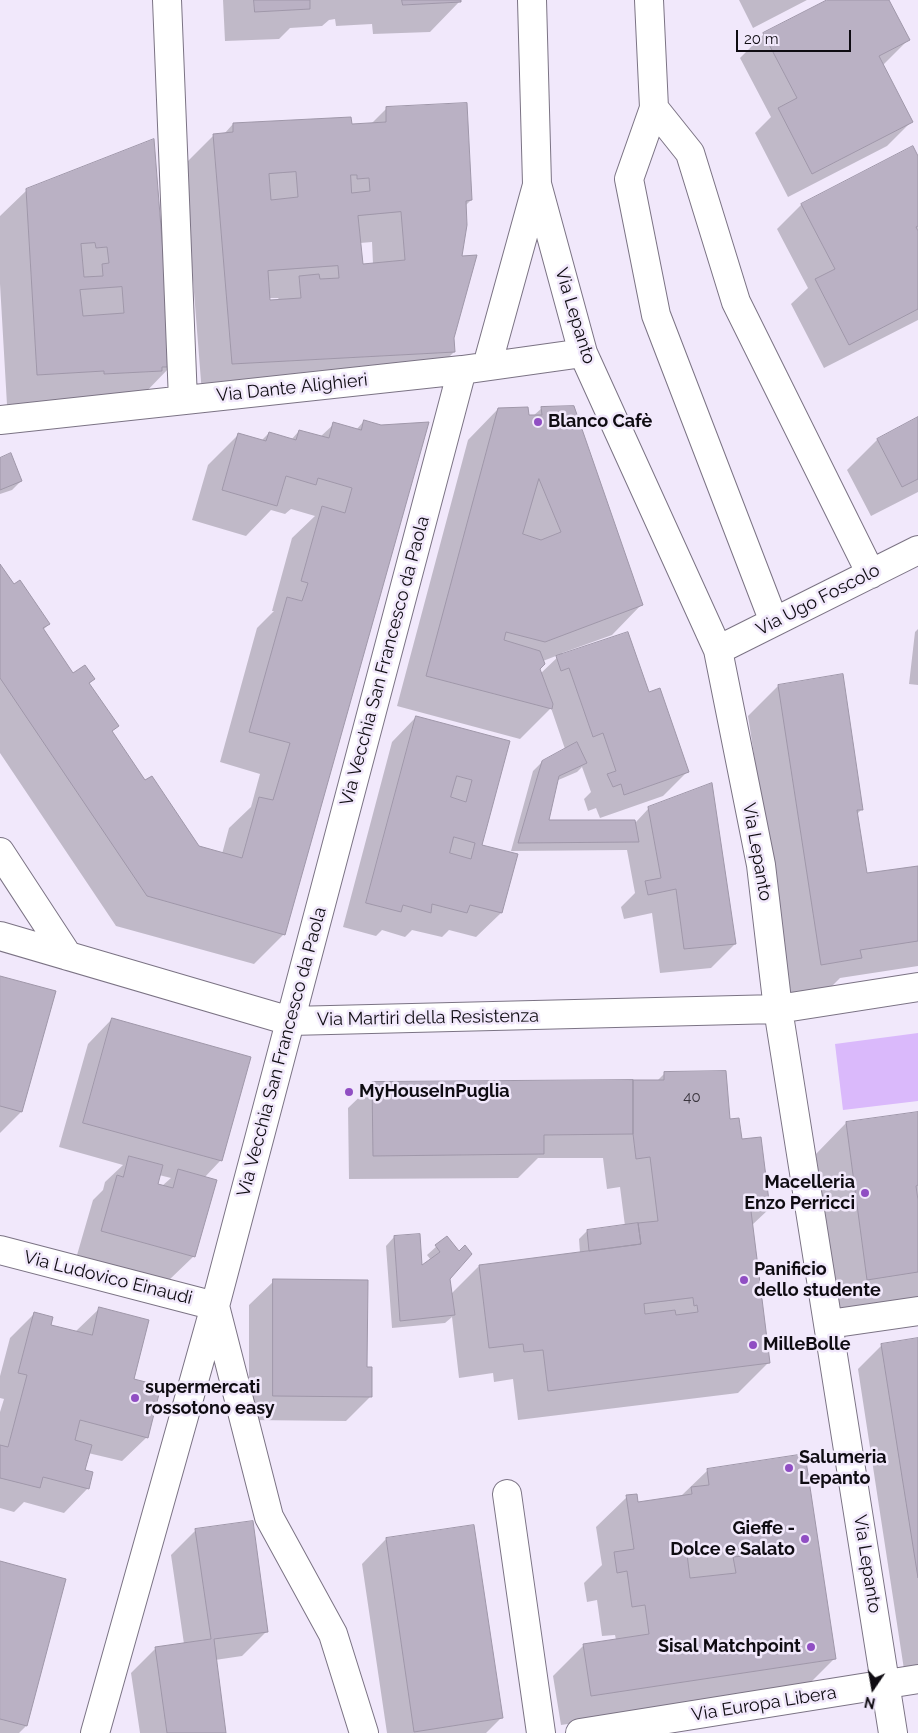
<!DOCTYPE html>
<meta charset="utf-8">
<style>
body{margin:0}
#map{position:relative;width:918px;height:1733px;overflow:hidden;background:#f1e8fb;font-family:Raleway,sans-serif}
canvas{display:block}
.north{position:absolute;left:848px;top:1663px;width:50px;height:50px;-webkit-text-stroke:4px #f1e8fb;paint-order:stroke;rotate:192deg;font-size:14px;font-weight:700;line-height:20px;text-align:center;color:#0f0c12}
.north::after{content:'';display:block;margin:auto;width:18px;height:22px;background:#0f0c12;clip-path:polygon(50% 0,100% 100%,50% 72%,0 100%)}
.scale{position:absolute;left:736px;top:30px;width:115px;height:22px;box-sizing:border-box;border:2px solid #0f0c12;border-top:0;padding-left:6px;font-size:15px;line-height:18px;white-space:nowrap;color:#0f0c12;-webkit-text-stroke:4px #f1e8fb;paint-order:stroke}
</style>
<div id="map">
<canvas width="918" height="1733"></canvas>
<div class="north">N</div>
<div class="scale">20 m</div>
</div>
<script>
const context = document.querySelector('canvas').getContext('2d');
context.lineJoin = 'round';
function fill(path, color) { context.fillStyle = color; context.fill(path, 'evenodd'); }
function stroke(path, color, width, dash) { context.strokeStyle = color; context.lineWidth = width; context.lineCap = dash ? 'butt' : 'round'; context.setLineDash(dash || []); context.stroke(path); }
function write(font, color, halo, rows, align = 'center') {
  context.font = font + ' Raleway,sans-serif'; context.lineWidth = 5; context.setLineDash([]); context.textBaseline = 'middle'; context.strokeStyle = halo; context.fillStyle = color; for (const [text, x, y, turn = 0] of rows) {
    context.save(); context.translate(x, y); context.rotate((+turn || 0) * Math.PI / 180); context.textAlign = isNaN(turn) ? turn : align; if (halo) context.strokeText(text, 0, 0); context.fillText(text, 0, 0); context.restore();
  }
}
fill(new Path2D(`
 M918,1033v68l-75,9 -8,-66z`), '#dab9fb');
fill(new Path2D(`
 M223,0h237v1l-30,31 -57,2 -1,-10 -36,2 -1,-7 -6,1 -7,6 -32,2 -11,11 -54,2z
 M739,0h68l-54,28z
 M829,0h59l20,40 -25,25 29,56 -25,25 -99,51 -33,-64 16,-16 -31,-59 24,-24z
 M387,108l84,92 -6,6 -12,132 1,14 -30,30 -222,12 -18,-229 30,-30 10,-1 9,-10h138zM372,242l1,22 -11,1 -2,-22zM269,298h10l-4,3 -6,1z
 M153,140l18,226 -30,31 -134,8 -7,-121v-68l27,-26z
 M912,147l6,12v161l-94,48 -33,-64 17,-16 -31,-59 24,-24z
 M542,408l100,196 -30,31 -50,18 1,2 85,39 39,78 -24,24 -63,22 -4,-10 -8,3 -4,-12 7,-7 -9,-25 -5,5 -21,9 -8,40 88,1 13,-14 86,136 -24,24 -51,5 -8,-60 -28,6 -3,-12 14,-14 -8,-43 -116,1 22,-80 9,-9 23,-13 -14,-41 -31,31 -123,-33 71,-266 30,-31 30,7h5zM561,654l-21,20 -2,-5 5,-8z
 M918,419v73l-47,24 -24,-46 30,-30z
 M364,421l-80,513 -30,30 -138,-38 -116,-173v-187l14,20 35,38 -6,6 30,44 21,5 -5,5 28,42 -6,6 34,50 53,65 24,7 7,-26 22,-21 9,-33 -40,-12 37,-134 17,-17h-2l20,-73 23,-22 -24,-7 -6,5 -14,-4 -25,26 -54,-16 16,-55 30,-30 23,6 8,-8 22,7 8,-9 21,6 14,-13 22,6z
 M0,459l21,22 -9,9 -12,4z
 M918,629v56l-9,-1 6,-52z
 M778,686l84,123 -6,6 10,60 52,-8v99l-78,12 -10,10 -39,6 -43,-278z
 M416,717l92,25 -27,104 20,67 -25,24 -27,-7 -7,7 -30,-7 -7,7 -23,-7 -6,6 -33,-9 49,-185z
 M0,977l55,15 -34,120 -21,21z
 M112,1019l138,39 -30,103 -16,17 -10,78 -25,24 -92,-25 16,-55 10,-10 2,-8 18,-17 -64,-18 29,-103zM159,1175l12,3 -9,8 -5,-1z
 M665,1073l64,48 12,20 28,68 -18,17 17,137 -30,30 -220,27 -5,-41 -19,3 -1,-9 -34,5 -7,-61 -7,6 -53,5 -6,-82 8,-9 27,30 10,-7 -4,-5 20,-18 1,42 3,15 28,-28 101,-13 -1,-14 8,-8 38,-5 -5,-39 -13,2 -4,-31h-65l-20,20 -169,1 -1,-71 25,-24 284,-3z
 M918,1114v184l-81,11 -21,-155 30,-31z
 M274,1281l92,87 5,28 -25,25 -97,-1v-115z
 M100,1308l32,72 15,57 -25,24 -34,-8 -4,17 4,18 -24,25 -40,-11 -10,10 -14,-4v-96l4,-13 -4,-1v-22l10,-38 25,-25 15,12 25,7z
 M918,1339v335l-13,2 -47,-307 24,-24z
 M708,1470l126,189 -30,30 -243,36 -8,-49 31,-31 32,-5 -1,-5 -13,1 -5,-36 -10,2 -3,-19 18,-18 -6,-38 31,-30 10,6 44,-7z
 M196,1530l70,102 -24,24 -27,4 10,73h-85l-9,-60 25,-25 28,-4 -13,-89z
 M386,1539l115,179 -15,15h-99l-25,-169z
 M0,1563l26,163 -7,7h-19z`), '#0003');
const building = new Path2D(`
 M254,0h56v9l-55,3z
 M402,0h59v2l-58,3z
 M827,0h62l21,40 -31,16 34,66 -101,52 -34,-66 19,-10 -34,-65z
 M467,103l5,97 -6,1 1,24 -5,31 15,-1 -23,83 1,14 -223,12 -19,-230 20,-2v-9l118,-6 1,7 34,-2v-15zM296,172l2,25 -27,3 -2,-26zM351,175h6v4l12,-1 1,13 -18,2zM401,212l4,48 -42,4 -5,-48zM338,266l1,12 -19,1 -1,-5 -20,2 2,22 -31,2 -2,-29z
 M154,139l18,228h-10v4l-58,3v-3l-67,4 -11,-186zM95,243l1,5 11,-1 2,16 -7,1 1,12 -19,1 -3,-33zM122,287l2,26 -41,3 -3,-26z
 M913,146l5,10v70l-2,1 2,4v78l-69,36 -34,-66 20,-10 -34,-65z
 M574,406l69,199 -98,37 -39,-10 -2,8 36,11 5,13 -5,5 13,35 -1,5 -126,-33 72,-268 30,-1 1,8h13l-1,-8zM539,479l22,53 -20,8 -18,-6z
 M918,417v62l-16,8 -25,-48z
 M364,420l17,5 48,-3 -144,513 -138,-39 -147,-218v-114l14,20 6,-4 30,44 -7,4 30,45 12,-8 10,14 -6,4 30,43 -7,5 33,49 7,-4 47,70 43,12 17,-61 14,3 17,-57 -41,-11 38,-135 15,4 6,-18 -7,-2 21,-75 23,7 7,-25 -34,-10 -2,7 -30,-9 -9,30 -55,-16 16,-57 28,8 3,-9 27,8 3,-10 30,8 4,-16 28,8z
 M11,453l11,28 -22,9v-32z
 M628,632l21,60 11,-4 29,84 -65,23 -3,-11 -8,3 -6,-13 9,-3 -13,-38 -10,4 -24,-69 -8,3 -5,-15z
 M843,674l20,136h-6l10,63 51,-7v75l-58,9 2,8 -41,7 -43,-280z
 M416,716l94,25 -28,104 36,9 -16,59 -32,-8 -3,8 -35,-9 -1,9 -28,-8 -2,7 -35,-9zM457,776l15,4 -6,22 -15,-5zM454,837l21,6 -4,16 -21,-6z
 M577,742l10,21 -28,13 -10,44h86l4,22 -121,1 24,-82z
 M712,783l24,161 -52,5 -8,-60 -28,6 -3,-14 16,-3 -13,-71z
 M0,976l56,15 -34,121 -22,-6z
 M112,1018l139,39 -29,104 -139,-38z
 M726,1071l4,48 9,-1 3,21 19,-2 9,72 -19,2 19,152 -222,28 -5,-41 -19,2 -1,-8 -34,4 -10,-83 162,-21 -3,-21 20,-2 -8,-64 -14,2 -3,-25v-54h31v-8zM693,1298l1,8 3,-1 1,7 -22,3 -1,-5 -30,4 -1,-10z
 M633,1080v54l-89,1v19l-171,2 -1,-74z
 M918,1112v73l-2,1 2,14v72l-51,8 -21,-158z
 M129,1156l34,9 -5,19 15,4 5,-19 39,11 -22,77 -94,-26 16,-56 6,2z
 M638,1223l3,21 -52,7 -2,-21z
 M420,1234l2,31 18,-13 -5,-7 12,-9 12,15 6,-6 7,9 -22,25 5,36 -55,6 -6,-85z
 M273,1279l95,1 -1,87h5v30l-99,-1z
 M99,1307l50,13 -15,59 27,7 -13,52 -68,-18 -5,20 17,5 -7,25 8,2 -4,17 -46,-12 -3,11 -40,-10v-33l8,2 19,-72 -9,-2 16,-61 19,5 -2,8 41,10z
 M918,1338v240l-37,-234z
 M805,1454l31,205 -245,37 -8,-52 66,-10 -4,-29 -13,2 -5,-36 -10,2 -3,-21 20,-3 -8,-54 11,-1 1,8 54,-8 -1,-7 18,-2 -2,-16zM743,1548l1,8 -11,1 3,16 -46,5 -3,-24z
 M253,1521l15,111 -54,7 12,94h-59l-12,-86 56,-8 -16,-110z
 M474,1525l29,193 -89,14 -28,-194z
 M0,1561l66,18 -39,147 -27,-7z`);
fill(building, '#bab1c4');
stroke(building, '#9f97a9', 1);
const street = new Path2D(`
 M167,0l16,400
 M532,0l5,184 46,169 135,297 43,215 17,144 115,724
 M649,0l5,108 -25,71 27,136 118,307
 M654,108l36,45 46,149 135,272
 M487,366l50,-181
 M0,420l462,-50 121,-17
 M718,650l200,-100
 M0,852l68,104
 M0,936l290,85 488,-12 140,-22
 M0,1250l215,56 54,211 64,117 31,99
 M829,1324l89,-13
 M507,1494l34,239
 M95,1733l120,-427 247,-936
 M580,1733l338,-54`);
stroke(street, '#7b7384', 30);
stroke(street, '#fff', 28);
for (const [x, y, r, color] of [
 [538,422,5,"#904ec3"],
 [349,1092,5,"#904ec3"],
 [865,1193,5,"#904ec3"],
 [744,1280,5,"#904ec3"],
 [753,1345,5,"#904ec3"],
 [135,1398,5,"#904ec3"],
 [789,1468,5,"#904ec3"],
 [805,1539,5,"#904ec3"],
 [811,1647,5,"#904ec3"]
]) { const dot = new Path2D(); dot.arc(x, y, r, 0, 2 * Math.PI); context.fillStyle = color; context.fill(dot); stroke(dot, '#f1e8fb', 2); }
write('15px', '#3a353e', null, [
 ["40",692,1097]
]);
write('18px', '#0f0c12', '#f1e8fb', [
 ["Via Lepanto",575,316,73],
 ["Via Dante Alighieri",292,388,-6],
 ["Via Ugo Foscolo",818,600,-27],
 ["Via Vecchia San Francesco da Paola",385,661,-75],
 ["Via Lepanto",757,852,80],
 ["Via Martiri della Resistenza",428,1018,-1],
 ["Via Vecchia San Francesco da Paola",282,1052,-75],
 ["Via Ludovico Einaudi",108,1278,14],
 ["Via Lepanto",867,1564,81],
 ["Via Europa Libera",764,1704,-9]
]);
write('bold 18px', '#0f0c12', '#f1e8fb', [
 ["Blanco Cafè",548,422],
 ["MyHouseInPuglia",359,1092],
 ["Macelleria",855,1183,"right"],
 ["Enzo Perricci",855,1204,"right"],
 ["Panificio",754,1270],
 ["dello studente",754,1291],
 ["MilleBolle",763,1345],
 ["supermercati",145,1388],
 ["rossotono easy",145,1409],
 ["Salumeria",799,1458],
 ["Lepanto",799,1479],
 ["Gieffe -",795,1529,"right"],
 ["Dolce e Salato",795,1550,"right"],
 ["Sisal Matchpoint",801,1647,"right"]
], 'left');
</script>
